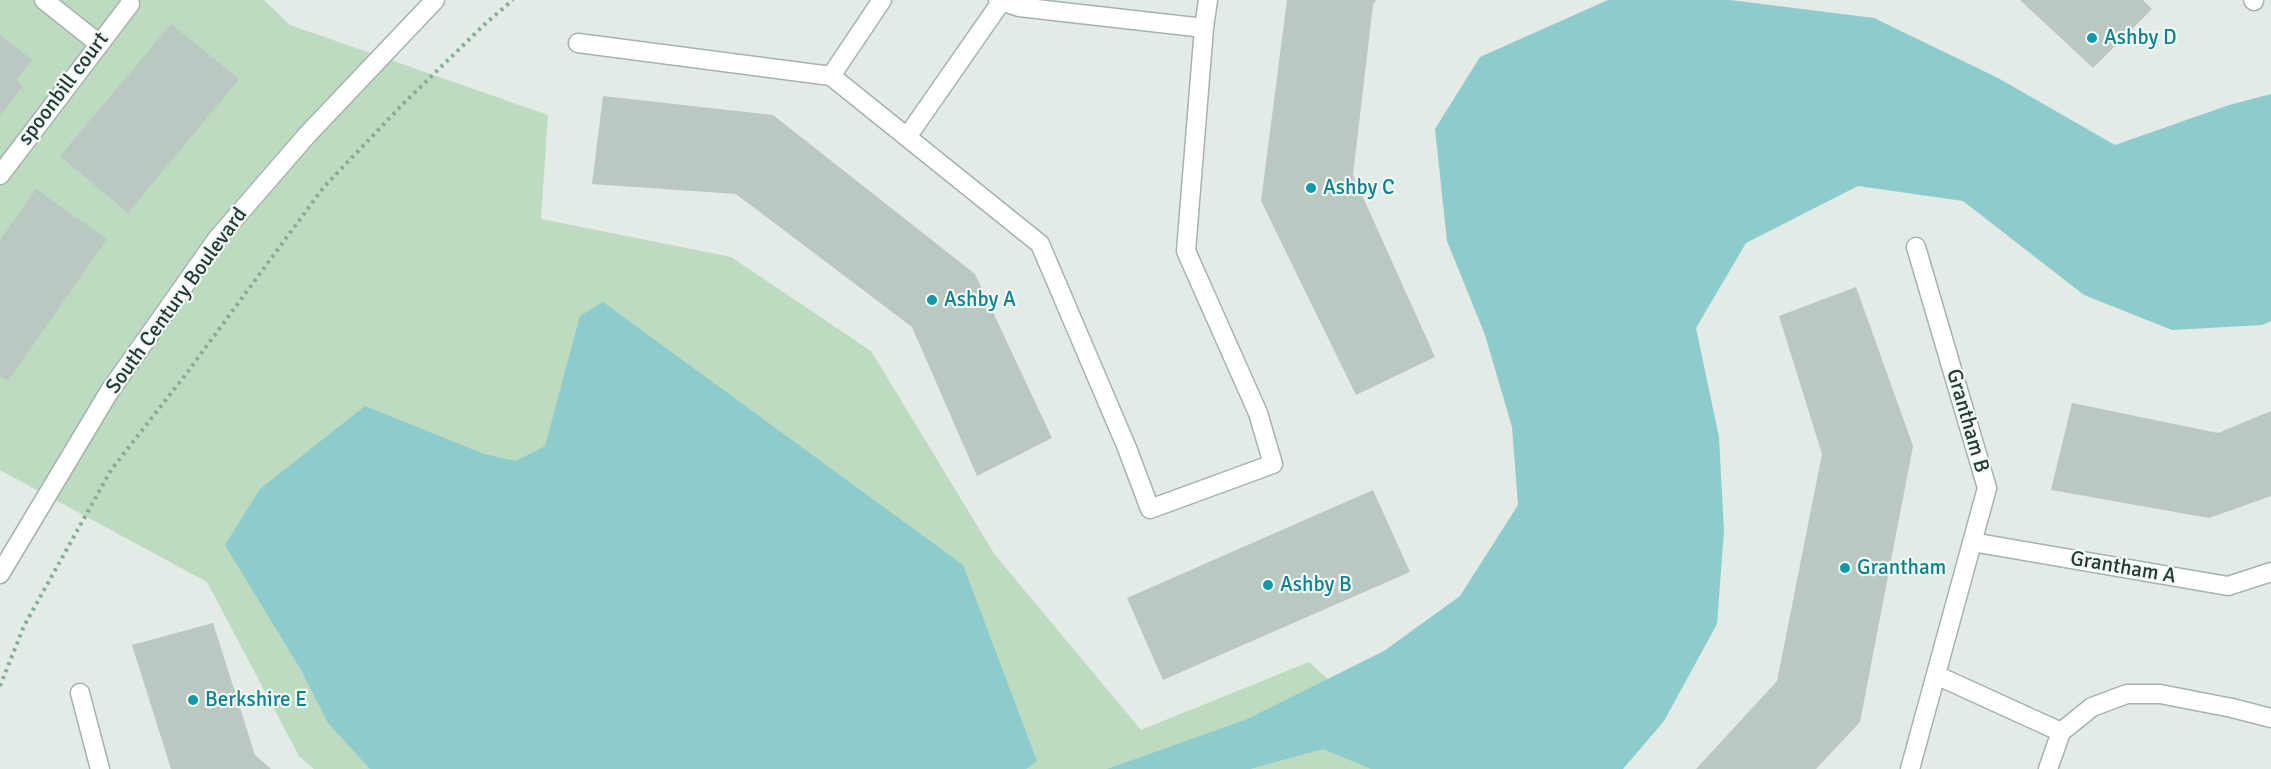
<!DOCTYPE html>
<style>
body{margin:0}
canvas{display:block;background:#e2ebe6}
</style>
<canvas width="2271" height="769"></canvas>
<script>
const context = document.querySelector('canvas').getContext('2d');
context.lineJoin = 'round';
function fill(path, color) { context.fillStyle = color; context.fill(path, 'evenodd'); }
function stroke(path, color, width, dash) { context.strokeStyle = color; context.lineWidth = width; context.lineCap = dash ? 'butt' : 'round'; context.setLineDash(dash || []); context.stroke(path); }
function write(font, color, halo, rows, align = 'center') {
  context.font = font + ' Signika,sans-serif'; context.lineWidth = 4.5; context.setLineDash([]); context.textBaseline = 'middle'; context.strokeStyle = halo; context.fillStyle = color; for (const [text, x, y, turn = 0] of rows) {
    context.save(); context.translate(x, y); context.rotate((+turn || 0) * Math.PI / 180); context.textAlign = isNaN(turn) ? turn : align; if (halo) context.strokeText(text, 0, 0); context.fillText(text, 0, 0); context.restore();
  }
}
fill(new Path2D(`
 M0,0h264l26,25 258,90 -7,104 190,38 140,94 124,204 146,175 168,-68 117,107h-1112l-15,-13 -92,-174 -207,-112z`), '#bcdbc0');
fill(new Path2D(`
 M1608,0h122l144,18 124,60 117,67 114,-40 42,-11v227l-9,4 -90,5 -88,-35 -121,-94 -105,-15 -112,57 -50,85 23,109 5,94 -7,93 -53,97 -41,48h-252l-48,-20 -73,20h-143l138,-49 139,-69 76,-55 58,-91 -6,-78 -27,-92 -38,-94 -12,-112 45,-72z
 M603,302l360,263 74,196 -11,8h-656l-42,-46 -27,-53 -76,-125 35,-56 105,-83 119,48 32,7 29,-15 35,-130z`), '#8ecbcc');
fill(new Path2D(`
 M1287,0h89l-3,5 -20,170 82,182 -79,38 -95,-194z
 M2020,0h123l9,9 -59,59z
 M171,24l68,55 -111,134 -68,-57z
 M0,35l32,25 -16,20 7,6 -23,29z
 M603,96l170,19 202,159 77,164 -75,38 -65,-149 -176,-133 -144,-10z
 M36,189l71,50 -99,142 -8,-5v-136z
 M1856,287l57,159 -53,276 -44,47h-120l81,-88 45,-227 -43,-138z
 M2072,403l146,30 53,-22v85l-62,22 -158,-28z
 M1373,490l37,82 -247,108 -36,-82z
 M213,623l42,132 16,14h-100l-39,-124z`), '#bac8c1');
const service = new Path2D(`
 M998,0l21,7 185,21
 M2253,0l1,1
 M578,43l253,33 209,168 87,204 23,61 123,-45 -15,-51 -72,-162 18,-223 4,-28
 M831,76l51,-76
 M907,137l94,-135
 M1972,542l256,44 43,-14
 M1936,675l125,57
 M80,693l20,76
 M1910,769l77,-281 -71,-241
 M2048,769l13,-37 31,-25 35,-13h33l72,14 39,10`);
const minor = new Path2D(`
 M44,0l54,43
 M0,175l130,-171
 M0,574l109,-182 108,-153 90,-104 128,-135`);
stroke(service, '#a5b3ac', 21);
stroke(minor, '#a5b3ac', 21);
stroke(new Path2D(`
 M0,686l24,-60 87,-156 75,-96 137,-186 79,-83 84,-82 27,-23`), '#85ac9a', 4, [3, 4.5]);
stroke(service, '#fff', 18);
stroke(minor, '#fff', 18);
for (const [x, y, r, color] of [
 [2092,38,6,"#0f9aa8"],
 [1311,188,6,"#0f9aa8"],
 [932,300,6,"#0f9aa8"],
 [1845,568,6,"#0f9aa8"],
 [1268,585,6,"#0f9aa8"],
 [193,700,6,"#0f9aa8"]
]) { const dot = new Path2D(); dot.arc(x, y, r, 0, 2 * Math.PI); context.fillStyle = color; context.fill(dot); stroke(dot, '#f2f8f4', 2); }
write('21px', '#0d838f', '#f2f8f4', [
 ["Ashby D",2104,38],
 ["Ashby C",1323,188],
 ["Ashby A",944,300],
 ["Grantham",1857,568],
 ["Ashby B",1280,585],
 ["Berkshire E",205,700]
], 'left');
write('21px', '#233b31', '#f2f8f4', [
 ["spoonbill court",64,89,-53],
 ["South Century Boulevard",177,301,-54],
 ["Grantham B",1967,421,74],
 ["Grantham A",2123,568,10]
]);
</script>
